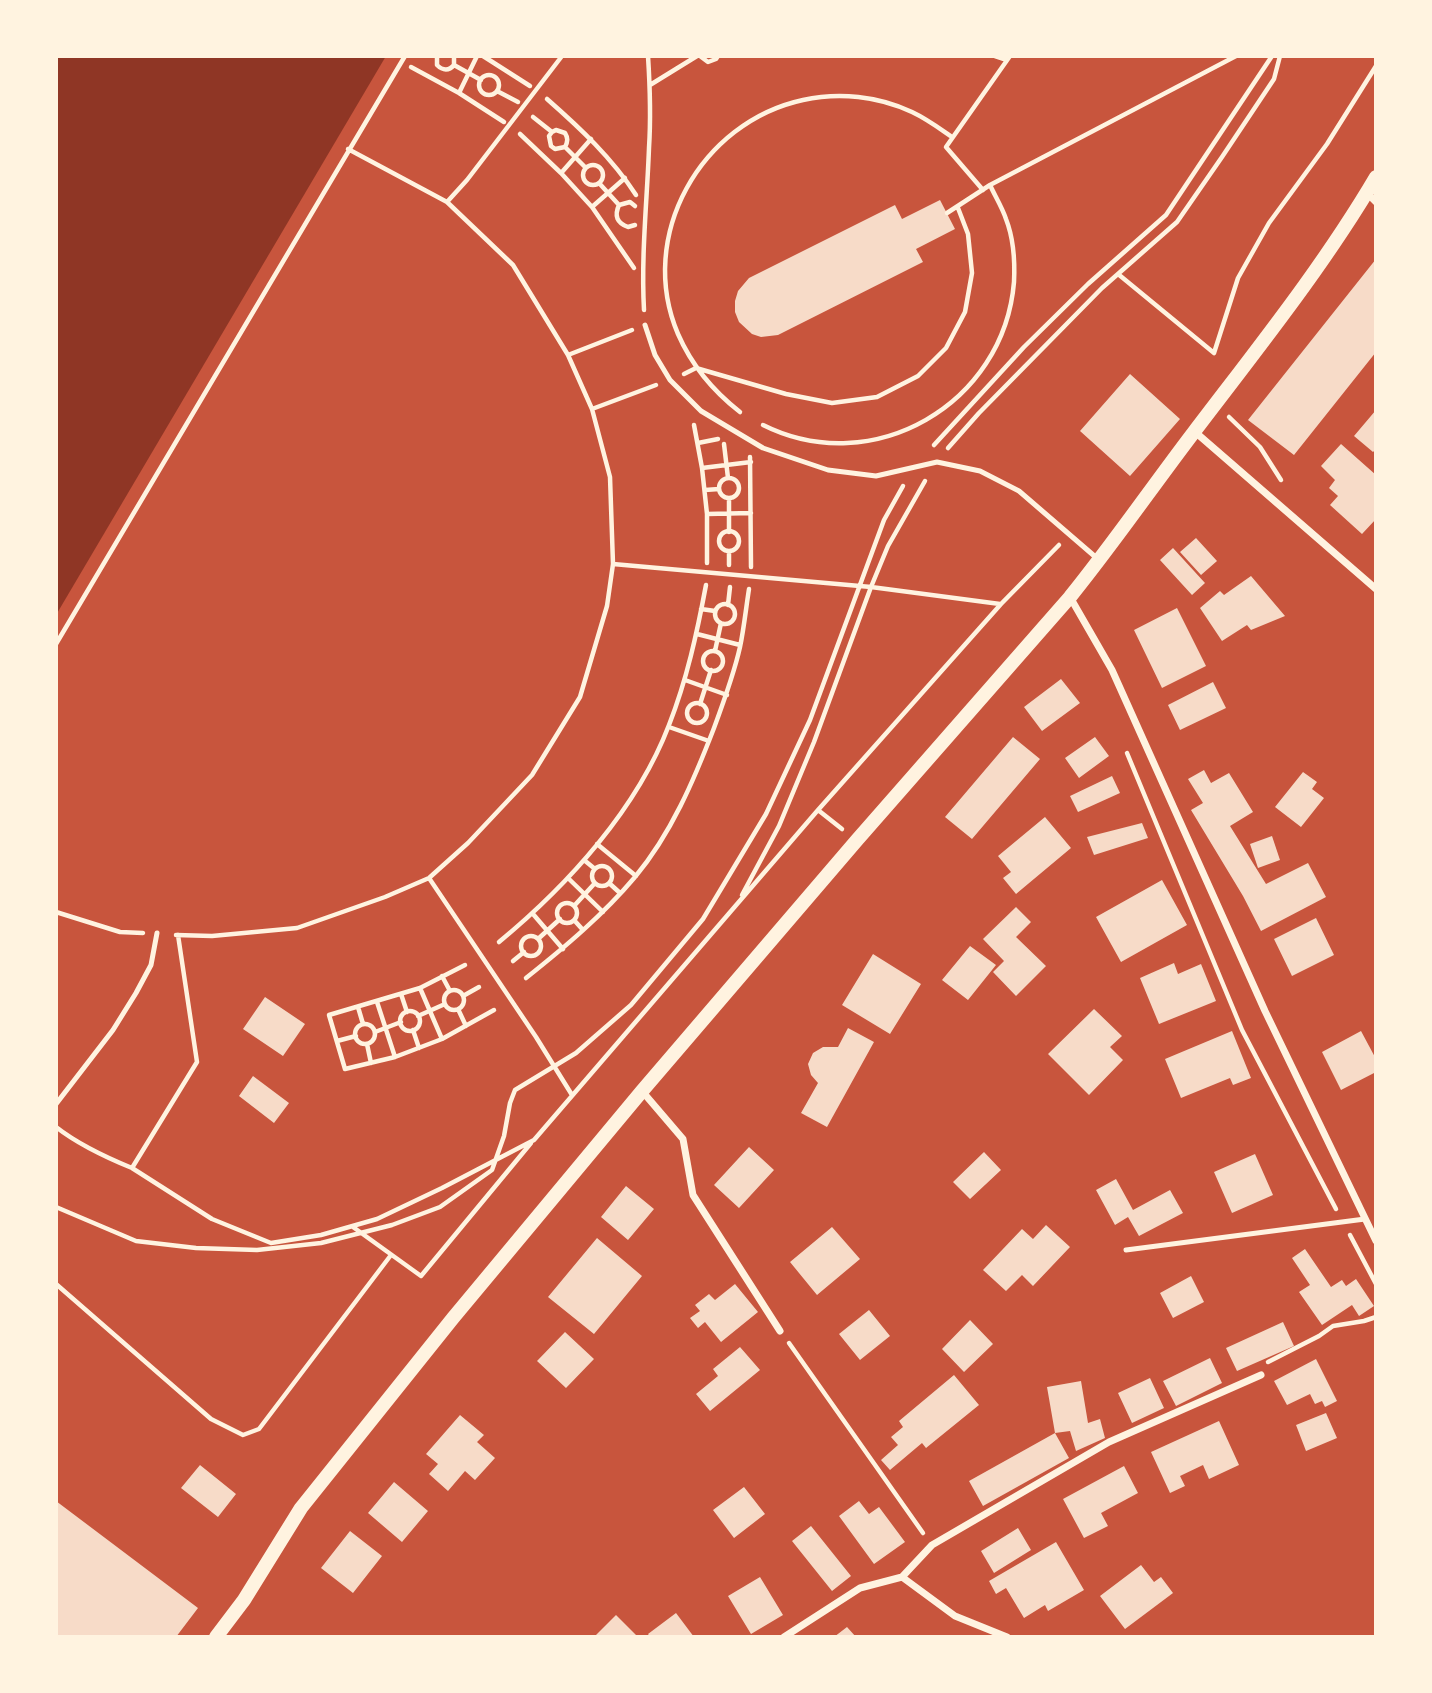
<!DOCTYPE html>
<style>
body{margin:0}
#map{position:relative;width:1432px;height:1693px;overflow:hidden;background:#c8553d;font-family:"Source Serif 4",serif}
canvas{display:block}
.frame{position:absolute;inset:0;border:58px solid #fff3e0;pointer-events:none}
</style>
<div id="map">
<canvas width="1432" height="1693"></canvas>
<div class="frame"></div>
</div>
<script>
const context = document.querySelector('canvas').getContext('2d');
context.lineJoin = 'round';
function fill(path, color) { context.fillStyle = color; context.fill(path, 'evenodd'); }
function stroke(path, color, width, dash) { context.strokeStyle = color; context.lineWidth = width; context.lineCap = dash ? 'butt' : 'round'; context.setLineDash(dash || []); context.stroke(path); }
fill(new Path2D(`
 M56,56h330l-330,559z`), '#8f3625');
fill(new Path2D(`
 M940,200l15,29 -39,20 7,13 -145,73 -17,2 -9,-3 -13,-12 -4,-10v-11l3,-10 11,-13 146,-73 7,14z
 M1376,259v93l-82,103 -46,-35z
 M1130,374l50,45 -50,57 -50,-45z
 M1376,410v39l-3,3 -19,-16z
 M1341,444l35,31v44l-14,15 -32,-29 8,-9 -9,-8 6,-8 -14,-14z
 M1196,538l21,23 -16,14 -21,-23z
 M1173,548l32,35 -13,12 -32,-35z
 M1251,576l34,40 -34,14 -4,-5 -25,16 -22,-33 20,-17 4,4z
 M1177,608l29,58 -44,22 -28,-58z
 M1061,679l19,24 -38,28 -18,-24z
 M1213,682l13,26 -46,22 -12,-25z
 M1013,737l27,22 -68,80 -27,-22z
 M1095,737l14,19 -30,22 -14,-20z
 M1204,770l7,13 18,-10 24,39 -23,14 36,58 42,-21 18,34 -65,34 -18,-35 -52,-86 12,-7 -15,-24z
 M1303,772l14,10 -5,7 12,9 -23,29 -26,-20z
 M1112,776l8,17 -42,19 -8,-16z
 M1045,817l26,31 -55,46 -13,-16 8,-6 -13,-16z
 M1142,823l6,15 -54,17 -7,-18z
 M1272,836l8,24 -22,8 -8,-24z
 M1162,880l25,45 -66,37 -25,-45z
 M1016,907l15,15 -15,15 30,29 -30,30 -23,-24 11,-11 -21,-22z
 M1316,918l18,37 -42,21 -18,-37z
 M970,946l26,19 -28,35 -26,-20z
 M873,954l48,30 -31,50 -48,-29z
 M1174,963l4,11 23,-10 15,37 -57,23 -19,-46z
 M265,997l40,27 -22,32 -40,-27z
 M1094,1009l28,27 -12,11 13,13 -34,35 -41,-41z
 M848,1028l26,14 -47,85 -26,-14 17,-30 -7,-8 -3,-11 5,-11 10,-6h15z
 M1232,1031l19,47 -18,7 -3,-7 -49,20 -16,-39z
 M1361,1031l15,28v13l-35,18 -19,-38z
 M253,1076l36,27 -15,20 -35,-27z
 M749,1147l25,23 -35,38 -25,-23z
 M984,1152l17,18 -31,29 -17,-17z
 M1255,1154l18,41 -41,18 -18,-41z
 M1116,1179l17,31 37,-20 13,23 -44,23 -11,-19 -13,8 -19,-35z
 M626,1186l28,23 -26,31 -27,-23z
 M1046,1225l24,22 -37,39 -11,-11 -16,16 -23,-21 39,-41 11,10z
 M832,1227l28,32 -43,36 -27,-33z
 M597,1238l45,38 -48,58 -46,-37z
 M1305,1249l26,38 11,-7 4,6 10,-7 18,27 -15,10 -7,-11 -30,20 -23,-33 11,-7 -18,-27z
 M1191,1276l13,26 -31,16 -13,-25z
 M735,1284l23,28 -37,30 -16,-20 -7,6 -8,-10 10,-7 -5,-6 14,-11 6,6z
 M869,1310l21,26 -30,24 -21,-26z
 M970,1320l23,24 -29,28 -22,-23z
 M1283,1322l11,24 -57,25 -11,-23z
 M565,1332l29,27 -28,29 -29,-27z
 M740,1347l20,23 -50,41 -14,-17 22,-18 -5,-7z
 M1210,1358l12,25 -46,23 -13,-25z
 M1316,1359l21,42 -12,6 -3,-6 -7,3 -5,-10 -23,11 -13,-24z
 M954,1375l25,30 -53,43 -4,-5 -32,27 -9,-10 17,-15 -7,-8 12,-10 -4,-6z
 M1150,1378l14,30 -32,15 -14,-30z
 M1081,1381l7,42 12,-4 5,19 -29,13 -6,-20 -15,2 14,25 -86,48 -14,-25 86,-48 -8,-46z
 M1326,1413l11,25 -31,13 -10,-26z
 M460,1415l24,20 -7,7 18,16 -20,22 -10,-9 -17,20 -19,-17 9,-10 -12,-10z
 M1219,1421l20,44 -30,14 -6,-14 -23,11 5,10 -15,7 -19,-41z
 M200,1465l36,29 -18,23 -37,-29z
 M1124,1466l14,27 -37,20 7,13 -24,12 -21,-39z
 M394,1482l34,29 -26,31 -34,-29z
 M744,1487l21,27 -31,24 -21,-28z
 M56,1501l142,107 -22,29h-120z
 M859,1501l10,13 10,-7 26,35 -31,22 -35,-48z
 M811,1526l40,50 -19,15 -40,-50z
 M1018,1528l13,22 -37,23 -13,-22z
 M350,1531l32,25 -29,37 -32,-25z
 M1056,1542l28,48 -36,21 -3,-6 -21,13 -18,-30 -10,6 -7,-13z
 M1141,1565l13,17 7,-5 12,16 -48,36 -25,-33z
 M760,1577l23,38 -32,19 -23,-38z
 M676,1613l18,24h-44l-2,-3z
 M616,1615l22,22h-44z
 M847,1627l9,10h-22z`), '#f7dbc8');
stroke(new Path2D(`
 M437,56v9c6,6 12,6 17,0v-9
 M483,56l47,30
 M700,56l8,6 8,-3 2,-3
 M995,56l12,4
 M454,65l27,15
 M411,67l48,26 45,29
 M479 85a10 10 0 1 1 20 0a10 10 0 1 1-20 0Z
 M650,85l47,-29
 M497,91l21,11
 M459,93l18,-37
 M547,99c33,29 65,59 89,96
 M533,117l19,15 4,-2 9,3c3,5 3,8 0,14l-10,2 -4,-3 -2,-10 3,-4
 M520,134l41,39 31,34 42,61
 M565,147l21,21
 M583 175a10 10 0 1 1 20 0a10 10 0 1 1-20 0Z
 M562,172l29,-33
 M599,183l20,22
 M983,190l-37,-43 64,-91
 M447,202l20,-22 95,-124
 M592,207l33,-29
 M947,213l43,-28 246,-129
 M635,225l-7,2c-11,-4 -14,-11 -9,-22l11,-3 5,4
 M1118,274l96,79 24,-75 31,-55 58,-79 49,-78
 M644,310c-3,-54 3,-108 5,-162 2,-31 1,-61 -1,-92
 M568,355l64,-25
 M684,374l12,-6 90,26 46,9 45,-6 41,-21 28,-28 19,-36 7,-39 -4,-39 -10,-26
 M592,409l64,-24
 M740,412c-27,-21 -48,-46 -62,-78 -42,-98 23,-212 125,-234 36,-8 75,-4 109,12 15,7 27,16 40,25
 M1229,417l31,30 21,33
 M694,425l8,43 5,46v49
 M763,425c110,55 241,-21 251,-143 1,-20 -1,-45 -8,-63 -4,-12 -11,-23 -16,-34
 M698,443l20,-4
 M724,444l4,34
 M934,445l90,-98 64,-63 78,-69 106,-159
 M948,448l31,-35 123,-125 75,-66 45,-65 52,-78 6,-23
 M750,457l1,110
 M702,468l49,-6
 M719 488a10 10 0 1 1 20 0a10 10 0 1 1-20 0Z
 M705,490l14,-1
 M707,514l44,-1
 M719 541a10 10 0 1 1 20 0a10 10 0 1 1-20 0Z
 M729,532v-34
 M613,564l258,23 129,17
 M729,565v-14
 M715 614a10 10 0 1 1 20 0a10 10 0 1 1-20 0Z
 M728,605l2,-18
 M701,609l14,2
 M697,634l43,11
 M56,644l349,-588
 M715,651l6,-28
 M703 661a10 10 0 1 1 20 0a10 10 0 1 1-20 0Z
 M685,680l42,15
 M687 713a10 10 0 1 1 20 0a10 10 0 1 1-20 0Z
 M700,704l11,-34
 M669,727l40,14
 M1127,753l115,277 94,179
 M818,810l24,19
 M597,844l39,32
 M584,860l11,9
 M592 876a10 10 0 1 1 20 0a10 10 0 1 1-20 0Z
 M429,878l107,159 36,58
 M569,879l34,33
 M609,883l11,10
 M742,895l37,-69 35,-84 57,-155 17,-41 37,-65
 M557 913a10 10 0 1 1 20 0a10 10 0 1 1-20 0Z
 M574,906l21,-23
 M56,912l64,20 23,1
 M533,914l30,35
 M574,920l9,10
 M176,935l36,1 85,-8 88,-31 44,-19 39,-35 64,-68 48,-78 27,-91 6,-42 -3,-87 -18,-68 -24,-54 -55,-90 -66,-63 -99,-53
 M178,935l19,127 -65,106 80,51 59,24 50,-8 56,-16 65,-31 92,-48 284,-330 183,-206 58,-59
 M521 946a10 10 0 1 1 20 0a10 10 0 1 1-20 0Z
 M538,939l22,-20
 M499,942c69,-57 138,-133 170,-217 18,-46 28,-92 37,-140
 M513,961l11,-9
 M465,965l-45,23 -91,27 16,54 50,-12 47,-18 52,-29
 M442,976l8,15
 M526,978c39,-31 77,-63 109,-101 36,-43 59,-97 79,-149 10,-27 20,-54 26,-81 4,-19 6,-39 9,-58
 M420,988l22,51
 M444 1000a10 10 0 1 1 20 0a10 10 0 1 1-20 0Z
 M401,994l6,18
 M463,996l16,-9
 M377,1002l18,55
 M358,1007l5,17
 M458,1009l8,17
 M400 1021a10 10 0 1 1 20 0a10 10 0 1 1-20 0Z
 M418,1016l27,-12
 M355 1034a10 10 0 1 1 20 0a10 10 0 1 1-20 0Z
 M413,1030l6,18
 M375,1032l26,-10
 M337,1041l19,-5
 M367,1044l4,19
 M56,1127c23,18 49,30 76,41
 M56,1207l80,34 60,7 61,2 64,-7 71,-18 48,-18 52,-37 12,-34 6,-33 5,-13 61,-37 55,-48 72,-86 63,-105 44,-94 74,-200 19,-34
 M353,1227l68,49 110,-133
 M1350,1235l26,49
 M56,1284l155,135 32,16 16,-6 132,-174
 M789,1343l134,190
 M1268,1362l51,-26 14,-10 31,-5 12,-4`), '#fff3e0', 4.5);
stroke(new Path2D(`
 M645,325l10,30 15,25 31,31 62,37 65,22 48,6 61,-14 43,9 39,20 80,69
 M56,1104l57,-74 23,-37 15,-28 6,-32
 M1126,1250l239,-31`), '#fff3e0', 5);
stroke(new Path2D(`
 M1367,193l9,9
 M1194,431l182,158
 M1070,597l42,73 153,341 111,230
 M642,1091l41,48 10,56 87,136
 M902,1577l53,39 52,21
 M784,1637l76,-49 42,-11 30,-32 177,-103 152,-67`), '#fff3e0', 7);
stroke(new Path2D(`
 M216,1637l28,-37 57,-92 152,-190 189,-227 215,-251 213,-243c43,-53 82,-110 124,-165 63,-83 129,-165 182,-255`), '#fff3e0', 14);
</script>
